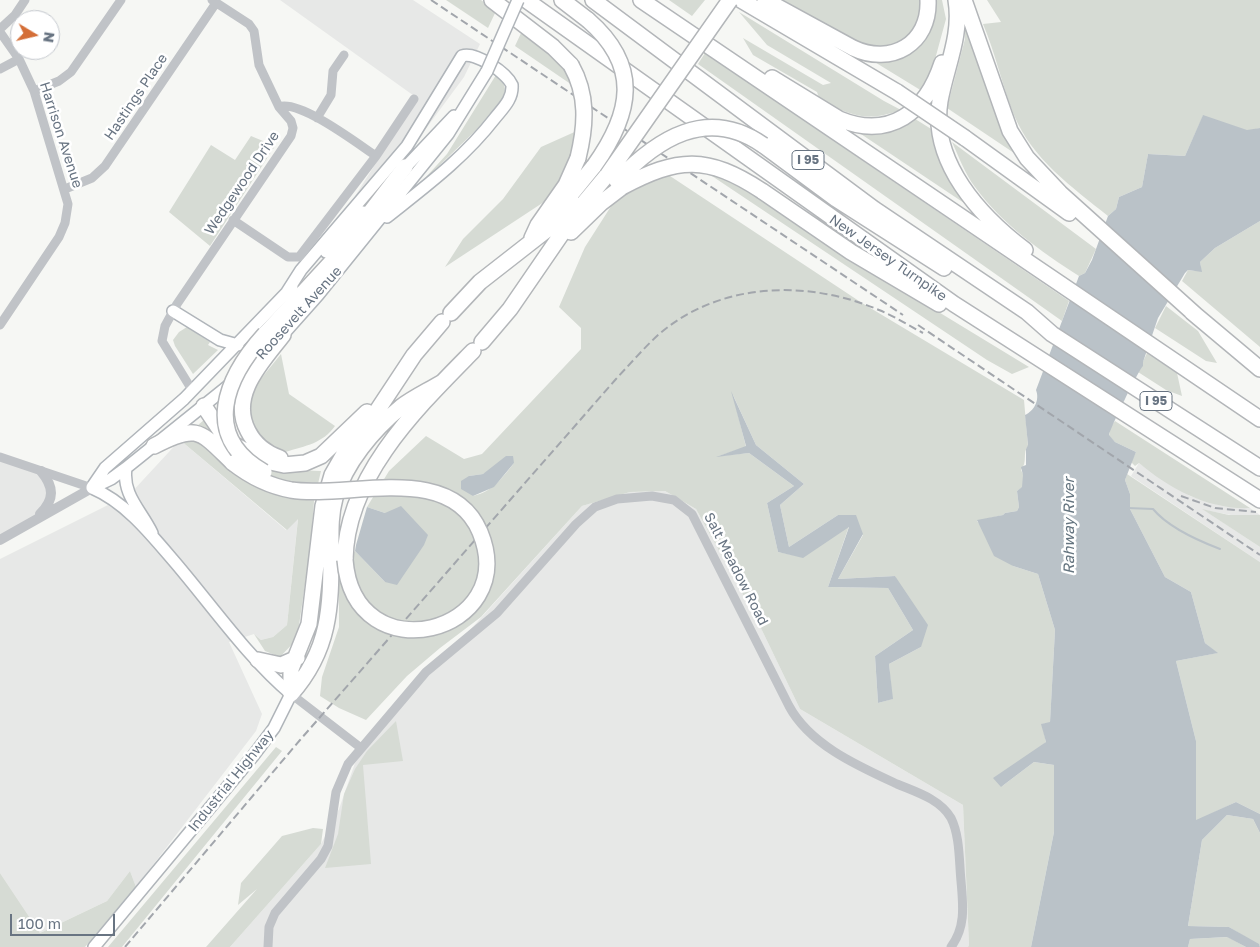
<!DOCTYPE html>
<style>
body{margin:0}
#map{position:relative;width:1260px;height:947px;overflow:hidden;background:#f6f7f4;font-family:"Golos Text",sans-serif}
canvas{display:block}
.north{position:absolute;left:10px;top:10px;width:50px;height:50px;box-sizing:border-box;background:#fff;border:1px solid #c3c7cd;border-radius:50%;rotate:99deg;font-size:14px;font-weight:700;line-height:20px;text-align:center;color:#687482}
.north::after{content:'';display:block;margin:auto;width:18px;height:22px;background:#d46e37;clip-path:polygon(50% 0,100% 100%,50% 72%,0 100%)}
.scale{position:absolute;left:10px;top:914px;width:105px;height:22px;box-sizing:border-box;border:2px solid #687482;border-top:0;padding-left:6px;font-size:15px;line-height:18px;white-space:nowrap;color:#687482;-webkit-text-stroke:4px #fff;paint-order:stroke}
</style>
<div id="map">
<canvas width="1260" height="947"></canvas>
<div class="north">N</div>
<div class="scale">100 m</div>
</div>
<script>
const context = document.querySelector('canvas').getContext('2d');
context.lineJoin = 'round';
function fill(path, color) { context.fillStyle = color; context.fill(path, 'evenodd'); }
function stroke(path, color, width, dash) { context.strokeStyle = color; context.lineWidth = width; context.lineCap = dash ? 'butt' : 'round'; context.setLineDash(dash || []); context.stroke(path); }
function write(font, color, halo, rows, align = 'center') {
  context.font = font + ' "Golos Text",sans-serif'; context.lineWidth = 5; context.setLineDash([]); context.textBaseline = 'middle'; context.strokeStyle = halo; context.fillStyle = color; for (const [text, x, y, turn = 0] of rows) {
    context.save(); context.translate(x, y); context.rotate((+turn || 0) * Math.PI / 180); context.textAlign = isNaN(turn) ? turn : align; if (halo) context.strokeText(text, 0, 0); context.fillText(text, 0, 0); context.restore();
  }
}
fill(new Path2D(`
 M280,0h133l67,44 -16,33 -42,57 -75,81 -2,-3 72,-114z
 M180,440l106,90 12,-12 -11,107 -14,12 -12,3 -7,-6 -25,8 33,72 -6,17 -120,156 -6,-16 -23,30 -67,32 -40,-60v-314l130,-65z
 M0,459l41,12 8,10 -2,26 -47,33z
 M1139,463l51,33 29,9 31,3 10,7 -18,2 -38,-7 56,37v15l-129,-86z
 M665,491l31,18 60,109 44,91 163,96 6,140 -1,2h-738l91,-103 18,-35 16,-46 21,-29 206,-228 48,-14z`), '#e7e8e7');
fill(new Path2D(`
 M446,0h35l15,11 -8,17z
 M669,0h36l-13,16z
 M781,0h140l2,11 -12,25 -20,10 -14,3 -20,-6z
 M934,0h8l4,19 -12,44 -12,28 -49,-30 23,-8 35,-26z
 M987,0h273v128l-12,3 -45,-15 -18,40 -37,-2 -6,33 -23,10 -3,12 -8,7c-36,-29 -76,-57 -94,-101 -12,-30 -18,-60 -31,-91l18,-2z
 M739,12l145,89 17,9c-37,13 -47,5 -81,-9l-3,-9 -64,-37 -10,-17 80,47 8,-2 -64,-38z
 M965,13l55,144 -73,-49 18,-69z
 M522,31l44,37 9,19 -60,-41z
 M705,53l364,248 -7,20 -364,-257z
 M496,75c13,10 10,20 3,33l-83,80 31,-34z
 M912,117l24,15 40,79 -127,-85z
 M579,130l-11,39 -18,29 -105,69 18,-28 40,-40 38,-52z
 M251,136l24,10 -65,100 -41,-34 42,-67 24,15z
 M952,142l144,107 -11,24 -6,3c-39,-25 -77,-52 -104,-89 -10,-13 -16,-30 -23,-45z
 M703,170l27,7 156,103 143,87 -17,7 -25,-14z
 M667,174l195,129 162,97 4,46c-6,7 0,16 -7,24l2,4v13l-6,4 2,16 -2,4 -12,2 -2,2 -26,6 36,45 25,8 17,56 -5,93 -8,1 4,18 -45,45 33,-25 20,3v67l-23,115h-63l1,-2 -6,-140 -163,-96 -44,-91 -60,-109 -31,-18 -35,1 -48,14 -101,111 -41,31 -33,28 -41,44 -27,-12 -19,-12 2,-19 17,-50v-56l16,-20 30,31v-69l-18,-6 22,-36 37,-35 38,23 18,-5 99,-105v-21l-22,-21 26,-60 30,-47zM733,395l23,50 48,39 -24,21 9,42 49,-32 25,20 -25,44 57,-3 26,71 -32,17 3,35 -14,4 -3,-47 38,-26 -25,-42 -60,-1 21,-61 -46,31 -25,-5 -11,-49 27,-17 -45,-33 -30,3 27,-9zM514,463c-11,14 -22,29 -41,33l-4,-20 14,-2z
 M1260,221v126l-78,-66 6,-11 6,1 7,-2 -1,-7 15,-14z
 M1166,306l32,25 19,32 -11,-2 -51,-33z
 M187,327l23,15 -2,3 10,5 -25,24 -18,-28 -2,-6 6,-8z
 M1147,353l30,20 5,23 -16,-6 -28,-18z
 M281,354l8,40 46,32c-12,17 -29,20 -50,26l-23,-12 -14,-26 7,-28z
 M204,420l13,17 52,32 52,2 -7,30 -3,42 -14,96 -17,18 -15,-6 -11,-17 7,6 12,-3 14,-12 11,-106 -11,11 -107,-90z
 M1115,421l135,87c-41,2 -80,-19 -111,-45l-4,3 -4,-4 5,-10 -21,-10 -6,-6 1,-8z
 M1127,474l133,88v252l-24,-12 -40,19v-80l-20,-80 41,-8 -12,-10 -14,-51 -26,-15 -35,-68v-15l-5,-14z
 M1202,509l27,6h31v32z
 M396,721l7,40 -40,4 8,99 -46,4 13,-34 6,-40 11,-25 12,-18z
 M276,747l6,4 -160,196h-14z
 M1227,815l26,4 7,14v113l-31,-19 -41,-1 14,-86z
 M313,828l10,1 -2,15 -91,103h-24l51,-58 -19,16 3,-22 41,-47z
 M130,871l6,16 -51,60h-85v-74l40,60 67,-32z
 M1228,937l18,10h-58l2,-8z`), '#d6dbd4');
fill(new Path2D(`
 M1203,115l44,15 13,-2v93l-45,27 -15,14 2,10 -14,-2 -3,3 -27,45 -15,44v4c-4,3 -33,63 -34,69l6,7 21,10 -11,28 5,14v15l35,68 26,15 14,51 13,10 -42,8 20,80v79l40,-18 24,12v19l-7,-14 -26,-4 -25,25 -14,86 41,1 30,17 1,3h-14l-19,-10 -37,2 -2,8h-157l23,-115v-67l-20,-3 -33,25 -8,-9 53,-36 -5,-18 9,-2 5,-92 -17,-56 -25,-8 -19,-10 -17,-36 26,-5 2,-2 12,-2 2,-4 -2,-16 5,-4 1,-12 -2,-8 5,-2v-16l2,-4 -3,-30c9,-4 15,-15 11,-25l43,-114 6,-3 7,-13 16,-44 8,-7 3,-12 23,-10 6,-33 37,2z
 M731,391l25,54 48,39 -24,21 9,42 49,-32h18l7,19 -25,45 57,-3 33,49 -7,22 -32,17 4,35 -15,4 -3,-47 38,-26 -25,-42 -60,-1 21,-60 -46,31 -25,-6 -11,-49 27,-17 -45,-33 -33,4 30,-11z
 M506,456h7l1,7 -20,24 -21,9 -12,-7v-8l8,-5 14,-2z
 M401,506l27,29 -4,10 -27,40 -12,-3 -30,-31 1,-6 11,-38 18,6z`), '#bac2c8');
stroke(new Path2D(`
 M1128,508l25,1c15,18 46,32 67,40`), '#bac2c8', 2);
const secondary = new Path2D(`
 M401,172l53,-56
 M326,252l37,-40
 M287,292l14,-22 106,-124 55,-90c13,-5 45,17 50,29 1,14 -9,23 -17,33 -31,40 -69,68 -108,99
 M173,311l47,29 18,5
 M278,340l40,-45 130,-161 39,-63
 M126,468c-4,27 15,42 26,65
 M92,487l13,-19 79,-69 108,-112
 M92,488c33,14 58,45 81,72 37,43 75,98 118,134l-17,34 -21,28 -159,191
 M92,488l19,-9 15,-11 107,-86`);
const motorway = new Path2D(`
 M492,0l61,47 18,18
 M526,0l428,304 306,196
 M562,0l26,20
 M593,0l281,209 153,103 25,22 208,134
 M641,0l619,419
 M741,0l156,92
 M765,0l88,48c38,18 77,-4 75,-48
 M956,0c6,35 -10,67 -16,101 -10,61 40,115 85,149
 M964,0l46,131 17,27 33,35 139,125
 M772,78l67,41c51,21 87,-7 103,-56
 M965,138l104,75
 M763,145l73,54 108,69
 M762,191l89,61 88,52
 M559,209l35,-43
 M571,232l30,-29 21,-16
 M532,238l6,-13 28,-40 12,-27
 M1192,312l68,57
 M451,313l29,-31 73,-57 21,-21
 M265,334l71,-77 69,-90
 M482,342l28,-33 68,-99 30,-36
 M204,406l18,27 13,12 26,15 23,5 21,-2 16,-7 46,-44
 M154,446c44,-23 46,-15 79,17
 M280,458c-14,-5 -25,-13 -32,-27 -19,-36 14,-69 35,-96
 M345,560c1,-84 73,-153 128,-209
 M258,660l23,5 16,-7
 M291,694v-25l18,-45 14,-118 9,-31 12,-21 25,-31 45,-68 28,-33
 M291,694c39,-44 40,-87 40,-142 0,-18 -1,-36 4,-54 10,-35 38,-68 66,-91 13,-10 29,-17 43,-26`);
stroke(secondary, '#b0b5ba', 14);
stroke(motorway, '#b3b6b9', 18);
stroke(new Path2D(`
 M0,29l15,-14 10,-15
 M0,32l19,27 15,32 34,113 -3,19 -6,14 -59,88
 M0,69l19,-10
 M34,91l25,-10 12,-9 50,-72
 M279,107c20,-8 79,37 97,49l38,-57
 M317,118l14,-23 2,-24 11,-16
 M65,189l27,-11 13,-12 111,-163
 M233,220l55,37h11l77,-101
 M192,390l-30,-49 3,-15 12,-22 114,-168 2,-8 -2,-7 -12,-14 -20,-42 -5,-34 -5,-7 -37,-24
 M0,457l92,31
 M291,694l70,54
 M268,947l1,-20 6,-14 46,-54 7,-13 8,-54 12,-28 78,-92 71,-59 79,-89 19,-17 22,-8 35,-3 22,4 18,14 97,192c21,39 69,60 108,78 19,8 43,15 54,34 9,18 8,43 10,63 2,24 5,46 -10,66`), '#c0c3c7', 9);
stroke(new Path2D(`
 M40,514c15,-15 14,-27 1,-43
 M0,540l92,-52`), '#c0c3c7', 10);
stroke(secondary, '#fff', 11);
stroke(motorway, '#fff', 15);
stroke(new Path2D(`
 M431,0l472,315
 M918,325l342,230
 M1181,496l34,12 41,4
 M125,947l175,-207 316,-361c14,-15 27,-30 42,-44 61,-53 149,-56 221,-25 15,6 29,15 44,23`), '#a2a6ac', 2, [8, 4]);
const secondaryBridge = new Path2D(`
 M487,71l31,-71`);
const motorwayBridge = new Path2D(`
 M588,20c53,46 44,93 6,146
 M571,65c17,30 15,60 7,93
 M897,92l68,46
 M608,174l122,-174
 M617,181c40,-42 90,-75 146,-36
 M622,187c56,-30 85,-32 140,4
 M233,463c18,14 36,23 58,27 57,9 159,-29 189,42 42,102 -126,144 -135,28
 M264,472c-64,-36 -38,-95 1,-138`);
stroke(secondaryBridge, '#b0b5ba', 14, []);
stroke(motorwayBridge, '#b3b6b9', 18, []);
stroke(secondaryBridge, '#fff', 11);
stroke(motorwayBridge, '#fff', 15);
for (const [x, y, w] of [
 [808,160,32],
 [1156,401,32]
]) { const box = new Path2D(); box.roundRect(x - w / 2, y - 9.5, w, 19, 4); context.fillStyle = '#fff'; context.fill(box); stroke(box, '#687482', 1); }
write('bold 12px', '#687482', null, [
 ["I 95",808,160],
 ["I 95",1156,401]
]);
write('14px', '#687482', '#fff', [
 ["Hastings Place",136,97,-56],
 ["Harrison Avenue",61,135,72],
 ["Wedgewood Drive",242,183,-56],
 ["New Jersey Turnpike",888,258,35],
 ["Roosevelt Avenue",299,313,-48],
 ["Salt Meadow Road",736,569,63],
 ["Industrial Highway",231,781,-51]
]);
write('italic 15px', '#64747f', '#fff', [
 ["Rahway River",1069,526,-90]
]);
</script>
